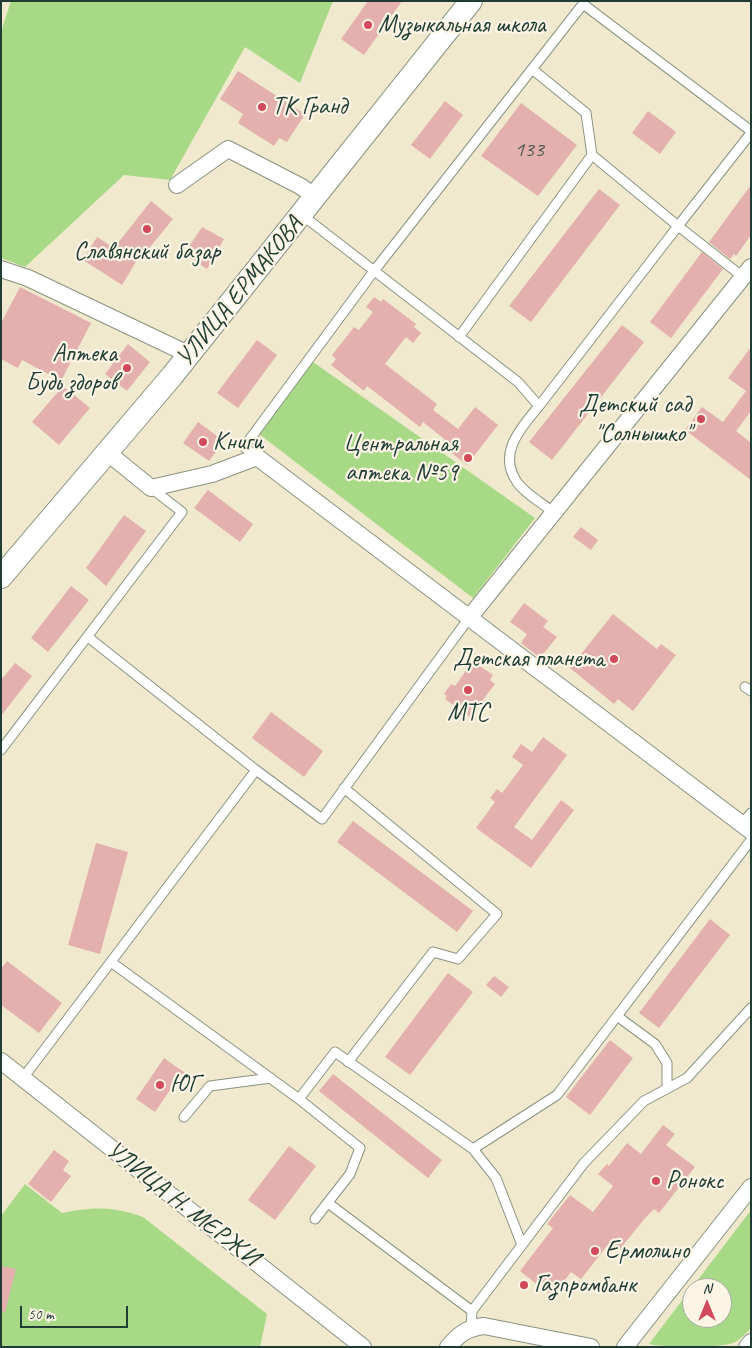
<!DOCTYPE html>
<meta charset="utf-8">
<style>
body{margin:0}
#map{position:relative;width:752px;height:1348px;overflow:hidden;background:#f0e9ce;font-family:Caveat,sans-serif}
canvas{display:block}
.frame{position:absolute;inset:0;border:2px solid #1f3d34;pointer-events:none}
.north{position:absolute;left:682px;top:1278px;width:50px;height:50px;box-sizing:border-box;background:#fcf5e5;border:1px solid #a4ab9e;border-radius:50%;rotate:0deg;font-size:14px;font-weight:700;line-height:20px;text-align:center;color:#1f3d34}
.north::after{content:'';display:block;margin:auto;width:18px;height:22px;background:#d1495b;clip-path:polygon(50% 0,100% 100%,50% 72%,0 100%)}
.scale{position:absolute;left:20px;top:1306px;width:108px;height:22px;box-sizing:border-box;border:2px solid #1f3d34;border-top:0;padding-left:6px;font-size:15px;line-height:18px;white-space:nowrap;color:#1f3d34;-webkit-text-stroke:4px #fcf5e5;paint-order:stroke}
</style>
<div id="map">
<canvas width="752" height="1348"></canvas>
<div class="frame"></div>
<div class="north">N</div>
<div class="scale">50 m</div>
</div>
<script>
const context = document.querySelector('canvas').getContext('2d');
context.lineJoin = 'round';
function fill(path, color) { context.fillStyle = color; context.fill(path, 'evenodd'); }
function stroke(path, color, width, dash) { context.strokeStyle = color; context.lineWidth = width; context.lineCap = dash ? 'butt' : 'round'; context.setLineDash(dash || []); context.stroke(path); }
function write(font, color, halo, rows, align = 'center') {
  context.font = font + ' Caveat,sans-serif'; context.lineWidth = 4.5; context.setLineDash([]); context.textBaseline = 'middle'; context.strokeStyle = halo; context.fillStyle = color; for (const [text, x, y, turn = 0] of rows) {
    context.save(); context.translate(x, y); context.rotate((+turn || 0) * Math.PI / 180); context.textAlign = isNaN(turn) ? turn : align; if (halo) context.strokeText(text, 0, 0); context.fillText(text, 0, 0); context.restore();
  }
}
fill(new Path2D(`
 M11,1h322l-33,82 -55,-36 -75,133 -46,-5 -99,92 -24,-9v-226z
 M313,362l222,156 -62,80 -214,-164z
 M25,1184l37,29c32,-6 49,-7 81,4l124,97 -7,33h-259v-131z
 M751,1210v118c-5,5 -11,12 -18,15 -17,5 -65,5 -84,1zM692,1288h30v30h-30z`), '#a8d987');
fill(new Path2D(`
 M368,1h34l-38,54 -23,-16z
 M238,71l67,43 -18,28 -8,-4 -5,8 -36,-23 5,-9 -23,-15z
 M445,101l18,14 -33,44 -19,-14z
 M521,103l56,42 -39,51 -57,-40z
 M648,111l28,21 -16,22 -28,-21z
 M751,185v50l-15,21 -2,-2 -4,5 -21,-17z
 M599,189l21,16 -89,117 -22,-16z
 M151,201l22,18 -31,38 -2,-2 -18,30 -39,-25 14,-23 17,11z
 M202,227l22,12 -17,30 -23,-15z
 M702,252l21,17 -52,69 -21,-16z
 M20,287l71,36 -30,58 -39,-21 -4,8 -17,-9v-36z
 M374,297l7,5 2,-3 33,25 -2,3 7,6 -8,10 -7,-6 -21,27 52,40 -4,6 25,19 17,-22 23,18 -31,40 -23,-18 4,-5 -25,-20 -3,5 -53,-41 -3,5 -33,-26 5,-6 -4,-4 22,-28 5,3 14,-18 -7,-5z
 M622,325l22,17 -92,118 -23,-18z
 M257,340l20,15 -39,53 -21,-15z
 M128,344l22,18 -23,29 -22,-17z
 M751,347v64l-15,20 15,12v37l-66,-50 17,-23 21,15 23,-31 -18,-13z
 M63,386l27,22 -31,37 -27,-23z
 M198,422l26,19 -15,20 -26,-18z
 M208,490l45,34 -13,18 -46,-34z
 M124,515l22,16 -40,55 -20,-18z
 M581,527l17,13 -7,10 -18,-13z
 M71,586l18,14 -41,52 -17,-14z
 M524,603l24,18 -5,6 14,10 -17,21 -19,-15 6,-9 -17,-12z
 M613,614l44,35 4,-5 15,11 -43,56 -15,-12 -4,5 -44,-36z
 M15,663l17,13 -31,40v-36z
 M477,664l16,11 -3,5 5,4 -25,33 -25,-18 2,-3 -3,-2 7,-10 4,2 15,-21 4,3z
 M271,712l52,39 -19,26 -52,-39z
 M543,737l24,18 -53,72 18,13 29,-40 13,10 -43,58 -55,-40 19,-26 -5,-4 7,-9 5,4 21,-28 -11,-8 9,-13 11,8z
 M353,821l120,90 -16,21 -120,-90z
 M96,843l32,9 -28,102 -32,-9z
 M710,919l20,16 -71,93 -20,-15z
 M7,961l55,42 -23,30 -38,-28v-36z
 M448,973l25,19 -63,83 -25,-18z
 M494,976l15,11 -8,10 -15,-12z
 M610,1040l23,18 -43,57 -24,-18z
 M164,1058l24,17 -8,11 -5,-3 -20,29 -19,-13z
 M333,1074l109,86 -14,18 -109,-87z
 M663,1125l12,9 -9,11 29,22 -36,46 -5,-4 -8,8 -26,32 -10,-7 -29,37 -10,-7 -19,24 -32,-25 33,-43 -6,-4 23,-29 23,17 20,-26 -15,-12 9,-10 2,2 18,-23 14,11z
 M289,1146l27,20 -41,54 -27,-20z
 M54,1150l15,11 -6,9 8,6 -20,26 -23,-18z
 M1,1266l15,3 -11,43h-4z`), '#e3b0ad');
const lane = new Path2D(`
 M532,69l54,44 6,42
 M302,215l216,167 21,24c-18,22 -42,47 -22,76 7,11 25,21 36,30
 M459,337l133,-182 86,71 73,-93
 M539,406l139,-180 65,51
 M257,457l-13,-10 130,-176 209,-267 168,127
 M745,687l6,4
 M1,750l181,-238 -31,-24
 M256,770l66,49 147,-201
 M344,788l153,126 -39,45 -25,-7 -85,110
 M742,824l9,-11
 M111,962l188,137 36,-47 138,97 23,29 26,67
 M617,1016l38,28 12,19v25
 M23,1078l233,-308 -168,-133
 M299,1099l61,49 -10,26 -35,45
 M184,1117l26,-31 61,-8
 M473,1149l84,-54 194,-255
 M328,1203l144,108
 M471,1327l1,-16 112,-148 60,-62 43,-23 64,-70`);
const street = new Path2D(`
 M177,185l51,-36 72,37 16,11
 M1,269l27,9 160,76
 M108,453l43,35 61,-14 45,-17 494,374
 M469,618l282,-351
 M1,1061l362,286
 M448,1347c11,-13 19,-19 36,-21l107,21
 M625,1347l126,-160
 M747,1347l4,-5`);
const secondary = new Path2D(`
 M1,577l171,-201 299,-375`);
stroke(lane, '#889381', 11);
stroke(street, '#889381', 18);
stroke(secondary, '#889381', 24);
stroke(lane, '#fff', 9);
stroke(street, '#fff', 16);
stroke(secondary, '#fff', 22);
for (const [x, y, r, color] of [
 [368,25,5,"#d1495b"],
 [262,107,5,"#d1495b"],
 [147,229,5,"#d1495b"],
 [127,368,5,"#d1495b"],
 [701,419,5,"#d1495b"],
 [203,442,5,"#d1495b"],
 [468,458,5,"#d1495b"],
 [614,659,5,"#d1495b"],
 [468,690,5,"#d1495b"],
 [160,1085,5,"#d1495b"],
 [656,1181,5,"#d1495b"],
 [595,1251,5,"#d1495b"],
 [524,1285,5,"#d1495b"]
]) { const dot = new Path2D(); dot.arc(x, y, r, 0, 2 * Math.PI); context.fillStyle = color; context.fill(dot); stroke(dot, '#fcf5e5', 2); }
write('22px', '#505a52', null, [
 ["133",529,150]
]);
write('25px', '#1f3d34', '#fcf5e5', [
 ["Музыкальная школа",378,25],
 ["ТК Гранд",272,107],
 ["Славянский базар",147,252,"center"],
 ["Аптека",117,354,"right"],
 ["Будь здоров",117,383,"right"],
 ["Детский сад",691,405,"right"],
 ["\"Солнышко\"",691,434,"right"],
 ["Книги",213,442],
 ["Центральная",458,444,"right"],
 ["аптека №59",458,473,"right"],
 ["Детская планета",604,659,"right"],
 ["МТС",468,713,"center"],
 ["ЮГ",170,1085],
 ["Ронокс",666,1181],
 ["Ермолино",605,1251],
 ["Газпромбанк",534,1285]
], 'left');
write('25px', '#1f3d34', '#fcf5e5', [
 ["УЛИЦА ЕРМАКОВА",240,292,-51],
 ["УЛИЦА Н. МЕРЖИ",182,1204,38]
]);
</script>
